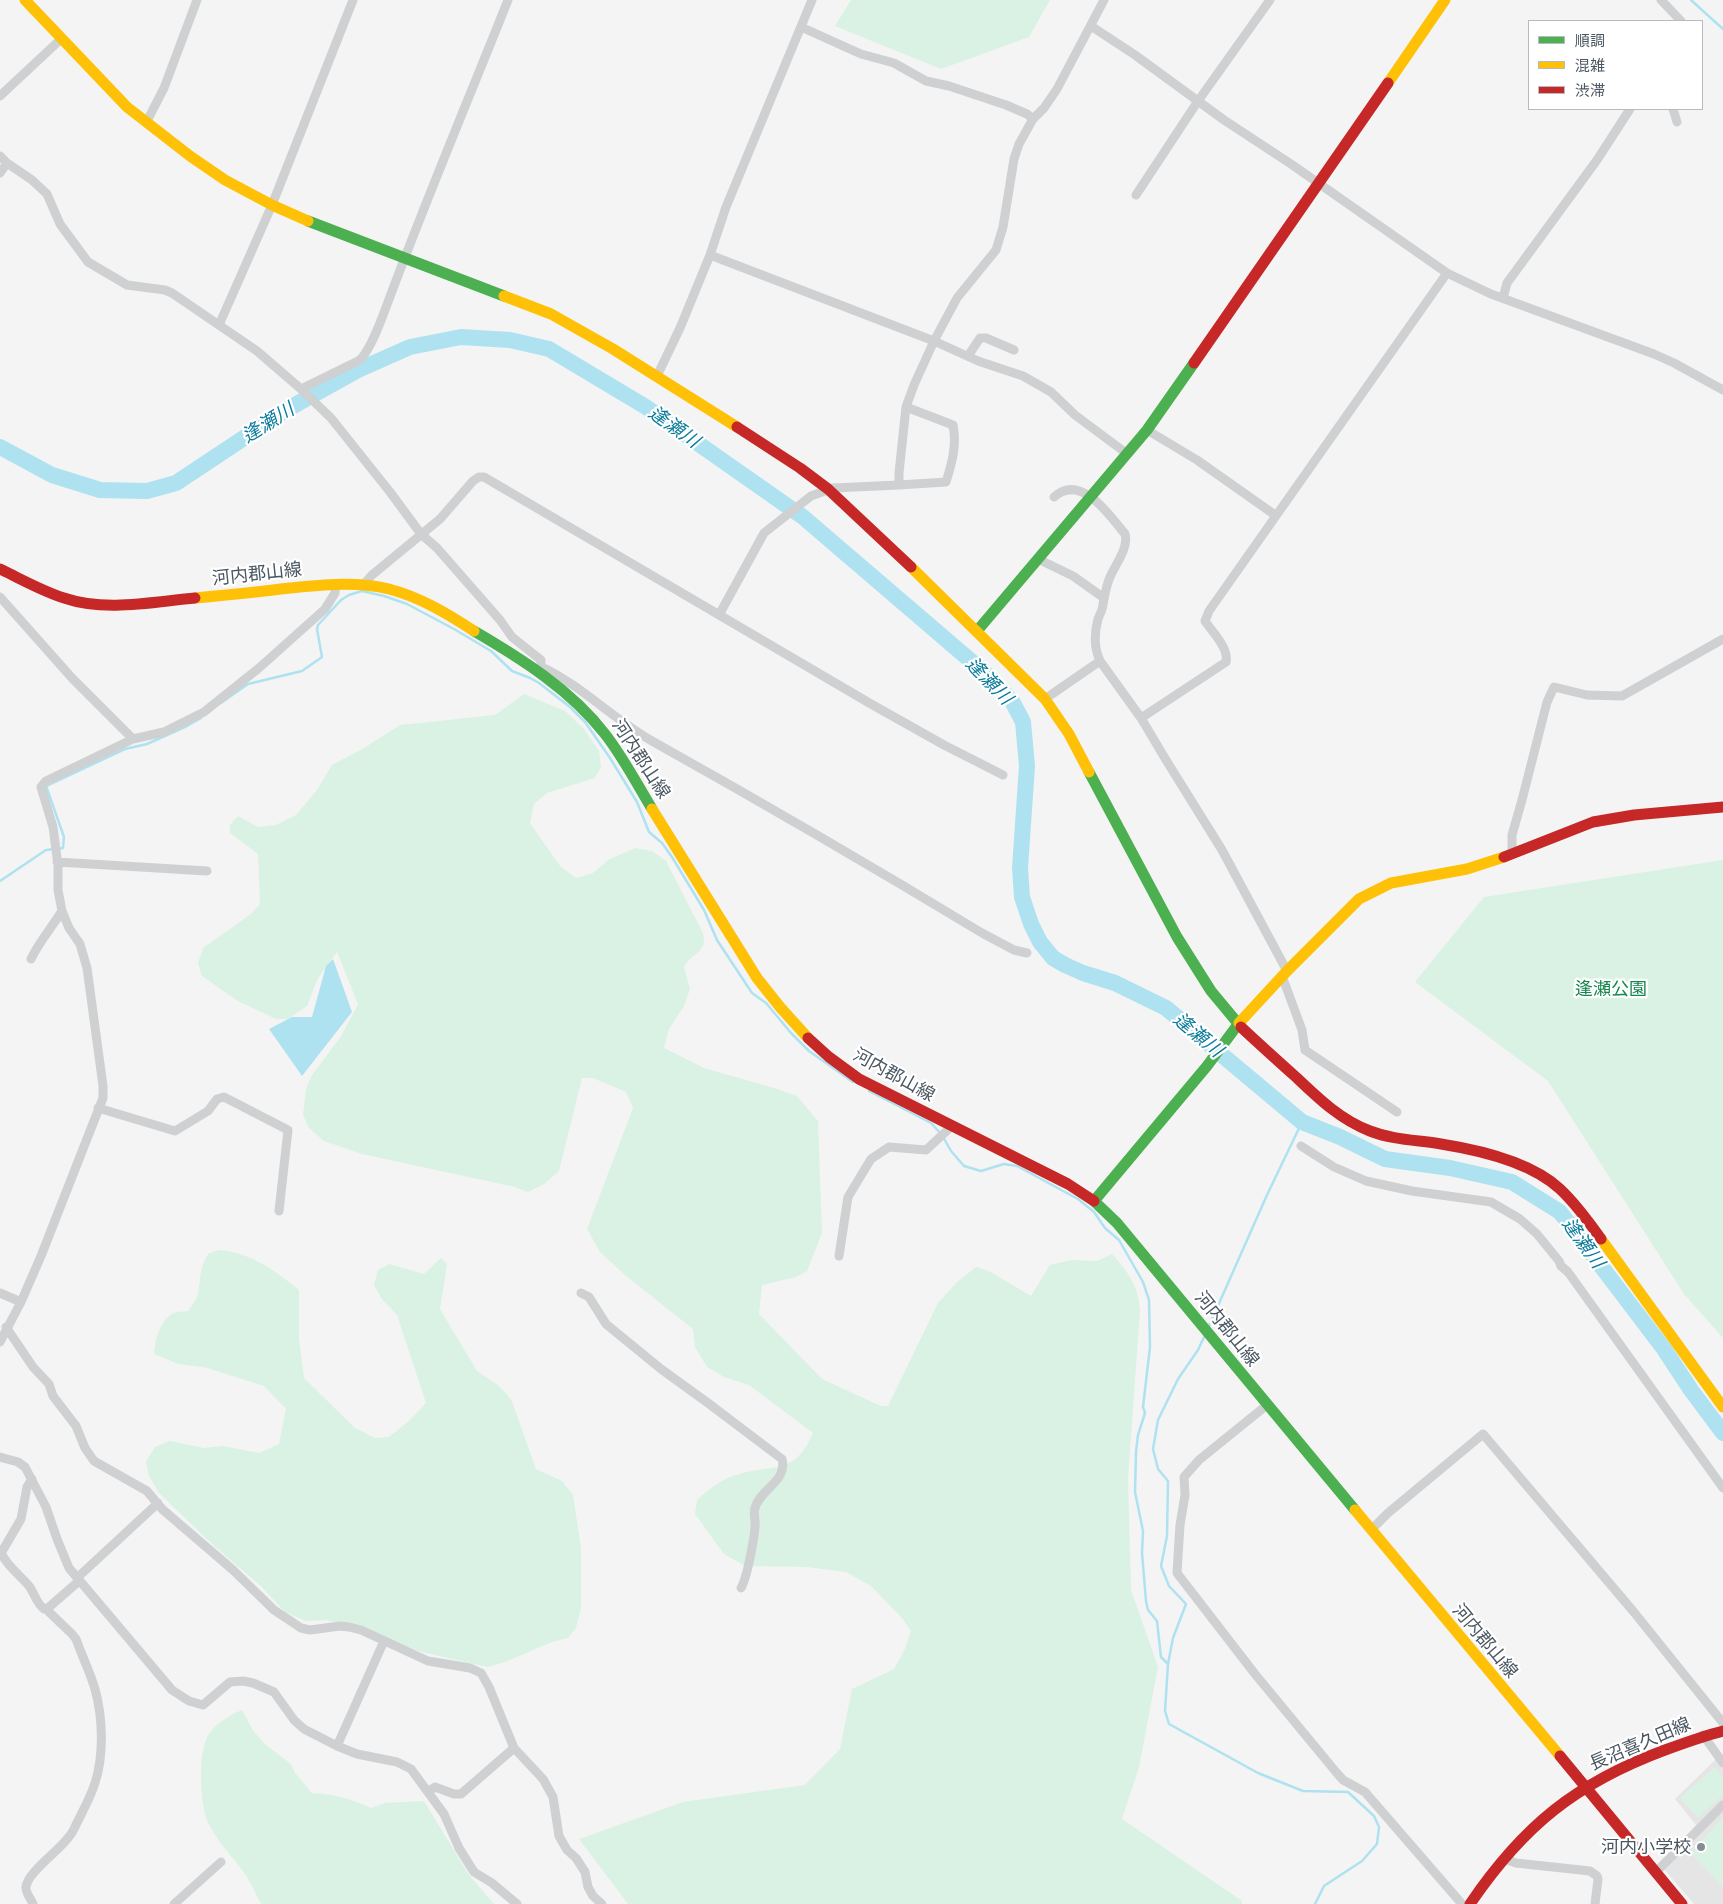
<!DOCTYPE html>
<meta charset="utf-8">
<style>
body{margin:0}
#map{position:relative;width:1723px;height:1904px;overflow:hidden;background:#f4f4f4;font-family:"Golos Text","Noto Sans JP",sans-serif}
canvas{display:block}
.legend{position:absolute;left:1528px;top:20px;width:175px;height:90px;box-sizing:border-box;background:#fff;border:1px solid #b7bbc0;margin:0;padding:6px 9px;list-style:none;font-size:15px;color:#4a5661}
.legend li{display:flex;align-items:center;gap:10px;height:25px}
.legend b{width:25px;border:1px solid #b7bbc0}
</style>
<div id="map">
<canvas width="1723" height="1904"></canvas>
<ul class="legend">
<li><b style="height:6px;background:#4caf50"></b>順調</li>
<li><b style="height:6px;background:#ffc107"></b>混雑</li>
<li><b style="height:6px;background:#c62828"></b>渋滞</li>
</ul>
</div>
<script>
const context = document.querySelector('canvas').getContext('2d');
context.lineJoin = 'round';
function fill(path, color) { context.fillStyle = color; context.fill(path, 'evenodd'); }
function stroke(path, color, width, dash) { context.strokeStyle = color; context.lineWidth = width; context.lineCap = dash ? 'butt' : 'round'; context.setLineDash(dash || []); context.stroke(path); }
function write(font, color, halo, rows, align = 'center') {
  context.font = font + ' "Golos Text","Noto Sans JP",sans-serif'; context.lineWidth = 4.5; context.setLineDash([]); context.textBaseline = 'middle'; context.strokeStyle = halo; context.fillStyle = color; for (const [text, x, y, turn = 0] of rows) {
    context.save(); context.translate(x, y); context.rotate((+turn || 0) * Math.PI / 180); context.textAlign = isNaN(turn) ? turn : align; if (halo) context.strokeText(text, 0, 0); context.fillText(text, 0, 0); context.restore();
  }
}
fill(new Path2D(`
 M1716,1759l7,10v135h-29l-31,-36 33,-43 -21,-26z`), '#e6e5e6');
fill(new Path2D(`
 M851,0h199l-21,37 -88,32 -106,-43z
 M524,694l41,17 18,17 16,23 2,16 -6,11 -48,15 -13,11 -4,19 30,43 16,12 17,-5 15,-13 27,-12 17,3 14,10 37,72c5,20 -11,19 -19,34l6,22 -6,17 -15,23 -5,19 40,20 70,20 23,8 21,25 4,112 -15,38 -11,6 -34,8 -3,29 63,65 59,27h7l50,-103 19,-21 19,-15 13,4 42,25 19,-31 21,-5 26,1 15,-7c16,18 26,31 28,56l-12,168 3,112 27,77 -19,100 -17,52 120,82v3h-614l-49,-65 104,-37 122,-17 35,-36 12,-60 42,-20 11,-20 6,-18 -9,-13 -31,-32 -25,-14 -39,-5 -62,-1 -21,-12 -29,-40 2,-14c11,-10 24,-21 39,-25 37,-12 58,2 77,-42l-64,-48 -25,-8 -17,-10 -12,-20 -2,-18 -68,-54 -25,-23 -13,-23 46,-121 -7,-16 -33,-14h-11l-23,93 -15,13 -16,8 -13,-5 -153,-33 -38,-13 -15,-13 -6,-13 3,-26 6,-14 28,-37 18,-34 -21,-52 -19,26 -11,28 -19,13h-12l-38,-18 -36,-25 -4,-13 5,-15 48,-34 9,-10 -2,-50 -28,-21v-8l8,-9 20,11 18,-2 20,-10 21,-25 15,-25 32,-17 36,-23 95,-10z
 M1723,860v478l-39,-44 -136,-213 -133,-99 69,-85z
 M220,1250c31,3 56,21 79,40v49l5,39 51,50 20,10 14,-1 21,-17 16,-17 -29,-88 -16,-17 -7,-13 4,-15 11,-6 35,10 17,-16 6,6 -7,45 37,62 21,14 13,14 25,70 26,12 11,14 8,53v60l-5,20 -8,10 -16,4 -47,20 -18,5 -65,-15 -74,-27 -22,-5 -20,1 -21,-9 -23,-25 -49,-42 -54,-52 -10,-17 -3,-14 9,-15 15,-6 34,7 19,-2 36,7 20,-9 7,-35 -22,-23 -60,-19 -26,-3 -24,-10c1,-13 5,-32 18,-40 4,-3 12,-2 16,-3 4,-5 9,-12 10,-18 4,-18 0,-23 11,-40z
 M242,1710l12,22 12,13 25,19 4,9 17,20c21,1 40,6 59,15l14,-5 39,-2 45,74 25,29h-233c-5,-9 -9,-19 -14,-27 -13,-20 -33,-37 -41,-60 -6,-19 -9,-70 5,-86 8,-9 20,-17 31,-21z
 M1715,1767l8,10v18l-25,23 -18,-20z
 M1723,1817v71l-32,-35z`), '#d9f2e3');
fill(new Path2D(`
 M333,959l19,53 -50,64 -33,-47 23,-12h20l14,-51z`), '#aee2f0');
stroke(new Path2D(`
 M1691,0l32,29
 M221,703l27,-19 54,-13 20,-14 -5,-28 1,-4 23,-25 8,-5 13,-4 22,5 23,8 47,25 37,22 21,20 18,7 9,5 31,24 15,15 25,36 27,44 12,30 13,11 10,14 32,53 13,30 35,53 14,10 25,30 18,18 44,31
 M0,881l46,-31 17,-2 1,-11 -18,-51 79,-37 22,-5 40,-18 14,-8
 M869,1091l62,32 11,12 9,16 13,15 17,5 23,-7 13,2 61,33 16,13 11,16 14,12 24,42 6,18 1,47 -7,60 2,6 -7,22 -2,17 -1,40 8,39 -1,22 4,48 2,9 9,11 4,36 7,7
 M1209,1326l58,-131 35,-73
 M1205,1335l-7,15 -20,29 -20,41 -5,29 5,20 10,12 -1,55 -6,30 8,20 17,18 -13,34 -5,26 -3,47 4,13 89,49 45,18 45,1 26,24 5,11 -2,17 -15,17 -38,25 -9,18`), '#aee2f0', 2.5);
stroke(new Path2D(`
 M0,447l52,28 48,15 47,1 29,-8 110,-73 72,-40 52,-23 51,-10 49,3 39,9 97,58 157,110 182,156 27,28 11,21 4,44 -7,102 2,29 9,27 9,18 13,16 12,7 18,8 32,10 51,25 136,114 38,15 45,22 65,9 62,14 48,30 104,137 27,41 32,43`), '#aee2f0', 16);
stroke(new Path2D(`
 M1661,0l20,21
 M1091,26l44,29 89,65 67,44 156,109 44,21 163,60 20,9 49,27
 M801,27l60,27 33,9 32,18 23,5 57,19 21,9 6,5
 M0,96l61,-57
 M1673,109l4,13
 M146,123l18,-35 33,-88
 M0,156l7,7 25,17 15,14 13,30 28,38 39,23 38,5 7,3 85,58 44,38 30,29 59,74 31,42 16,14 63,72 12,17 29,23v14
 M0,173l7,-10
 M1136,195l62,-94 72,-101
 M710,255l224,86 44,20 45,15 28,16 24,23 51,38
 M1503,298l4,-15 90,-123 33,-51
 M219,325l53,-120 81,-205
 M968,356l12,-18h6l28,12
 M657,376l23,-48 30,-73 16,-48 86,-207
 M301,389l57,-28c13,-8 27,-52 33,-67 37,-99 78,-196 117,-294
 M1147,430l50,30 78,55
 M899,485l47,-3c6,-19 11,-37 7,-57l-47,-18
 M1054,497c27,-25 56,19 71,37 4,14 -10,31 -15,43 -4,9 -5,18 -7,27 0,5 -3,10 -5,15 -4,15 -4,29 2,42l41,57 25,42 56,90 65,121
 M1038,559l35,17 31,22
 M364,584l8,-9 68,-56 33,-38 6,-4h5l387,227 73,41 59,30
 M0,597l72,81 61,61
 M719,615l45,-82 47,-37 22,-8 66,-3v-12l7,-66 8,-22 20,-44 23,-43 39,-48 7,-23 11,-68 5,-15 14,-25 11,-11 13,-19 47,-89
 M542,667c40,19 71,52 110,74 111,62 221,126 330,192l32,17 13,3
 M1045,699l55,-38
 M1141,718l85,-56c3,-14 -13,-29 -21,-41l4,-10 238,-338
 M1512,854v-19l10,-35 25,-98 7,-15 33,8 35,1 101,-57
 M57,862l150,9
 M31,959c8,-17 21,-32 31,-48
 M1282,976l20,54 3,20 92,62
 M98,1108l77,23 33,-20 9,-12 7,-2 64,33 -9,81
 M1301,1146l33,21 32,14 46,10 79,11 29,17 17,15 22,27 2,5 7,6 155,216
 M839,1256l9,-59 23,-38 18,-12 37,3 26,-24
 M0,1293l21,9
 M581,1293l8,4 17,27 55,45 47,34 74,56c6,22 -22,30 -27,49 -2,6 1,13 0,19 -1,13 -8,51 -14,61
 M6,1327l27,40 16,17 4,12 23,30 9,22 9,13 53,30 15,18 71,61 41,40 27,18 9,2 30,-4 9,1 12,3 67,31 42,7 11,5 8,14 25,61 -53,46h-7l-19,-7 -6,4
 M0,1342l21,-40 20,-46 62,-158v-12l-16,-118 -7,-24 -11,-16 -7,-17 -4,-21v-25l-5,-38 -12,-40 5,-6 87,-42 31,-7 40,-20 55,-44 66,-59 10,-16 1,-9
 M1267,1405l-68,55 -15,17 1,18 -5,30 -3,48 78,101 81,98 7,8 22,12 97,112
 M0,1457l18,5 7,5 21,40 11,32 12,29 103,122 17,11 14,4 27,-23 13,-1 10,2 21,9 20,28 10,9 33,17 20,8 40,8 14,7 33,45 15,34 15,24 18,11 25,21
 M1371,1530l17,-17 95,-79 150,177 90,112
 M1,1553c7,14 19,22 28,33 6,8 7,17 15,23
 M0,1555l21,-36 6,-32 5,-8
 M77,1578l81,-75
 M1703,1735l20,28
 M337,1746l47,-105
 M514,1748l29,31 10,18 6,39 8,14 9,8 9,14 3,15 5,9 9,8
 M1505,1859l11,4 74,8 7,5 1,3 -3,25
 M1656,1872l67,-67
 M33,1904c-2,-5 -8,-12 -7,-17 2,-17 40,-40 48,-58 7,-15 16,-30 21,-46 9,-28 8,-65 0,-94 -5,-17 -13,-33 -19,-50l-4,-5 -23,-22 -1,-4 31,-27
 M174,1904l47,-42`), '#ced0d2', 9);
stroke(new Path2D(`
 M308,221l196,75
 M474,631c48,28 97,59 131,103 18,23 32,50 47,75
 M977,631l170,-201 47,-67
 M1089,772l88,165 34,54 30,36
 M1094,1201l23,22 238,287
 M1094,1201l113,-135 32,-43`), '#4caf50', 11);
stroke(new Path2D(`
 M25,0l102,107 63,49 35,24 47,25 36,16
 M1388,83l57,-83
 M504,296l47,18 62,35 124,78
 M911,567l134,132 24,35 20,38
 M195,598c32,-3 63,-6 95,-10 33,-3 66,-7 99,1 31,8 59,25 85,42
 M652,809l105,169 23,29 28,31
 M1239,1023l48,-52 72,-72 32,-16 76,-14 37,-12
 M1601,1239l122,168
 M1355,1510l205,246`), '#ffc107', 11);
stroke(new Path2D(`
 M1194,363l194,-280
 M737,427l63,41 28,21 83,78
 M0,569c21,10 42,22 64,29 41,14 88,4 131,0
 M1504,857l89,-35 41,-7 89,-8
 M1241,1027c18,17 37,34 56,51 22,21 44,42 73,53 23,9 47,9 71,13 38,6 90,18 119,45 16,15 29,33 41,50
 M808,1038l21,19 30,22 209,105 26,17
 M1560,1756l122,148
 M1470,1904c53,-78 106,-121 195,-154 19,-7 38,-14 58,-19`), '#c62828', 11);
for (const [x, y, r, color] of [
 [1701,1847,5,"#868d94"]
]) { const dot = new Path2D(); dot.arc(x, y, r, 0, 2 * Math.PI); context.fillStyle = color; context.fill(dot); stroke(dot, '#fff', 2); }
write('18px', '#4a5661', '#fff', [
 ["河内郡山線",257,574,-6],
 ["河内郡山線",641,759,57],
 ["河内郡山線",894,1075,29],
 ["河内郡山線",1227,1329,51],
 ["河内郡山線",1485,1641,50],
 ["長沼喜久田線",1640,1744,-23]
]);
write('18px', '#17864f', '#fff', [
 ["逢瀬公園",1611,989]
]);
write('18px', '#4a5661', '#fff', [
 ["河内小学校",1691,1847]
], 'right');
write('italic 19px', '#0c7c9b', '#fff', [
 ["逢瀬川",268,423,-32],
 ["逢瀬川",674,427,35],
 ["逢瀬川",989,681,46],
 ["逢瀬川",1198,1035,40],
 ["逢瀬川",1583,1243,54]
]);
</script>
